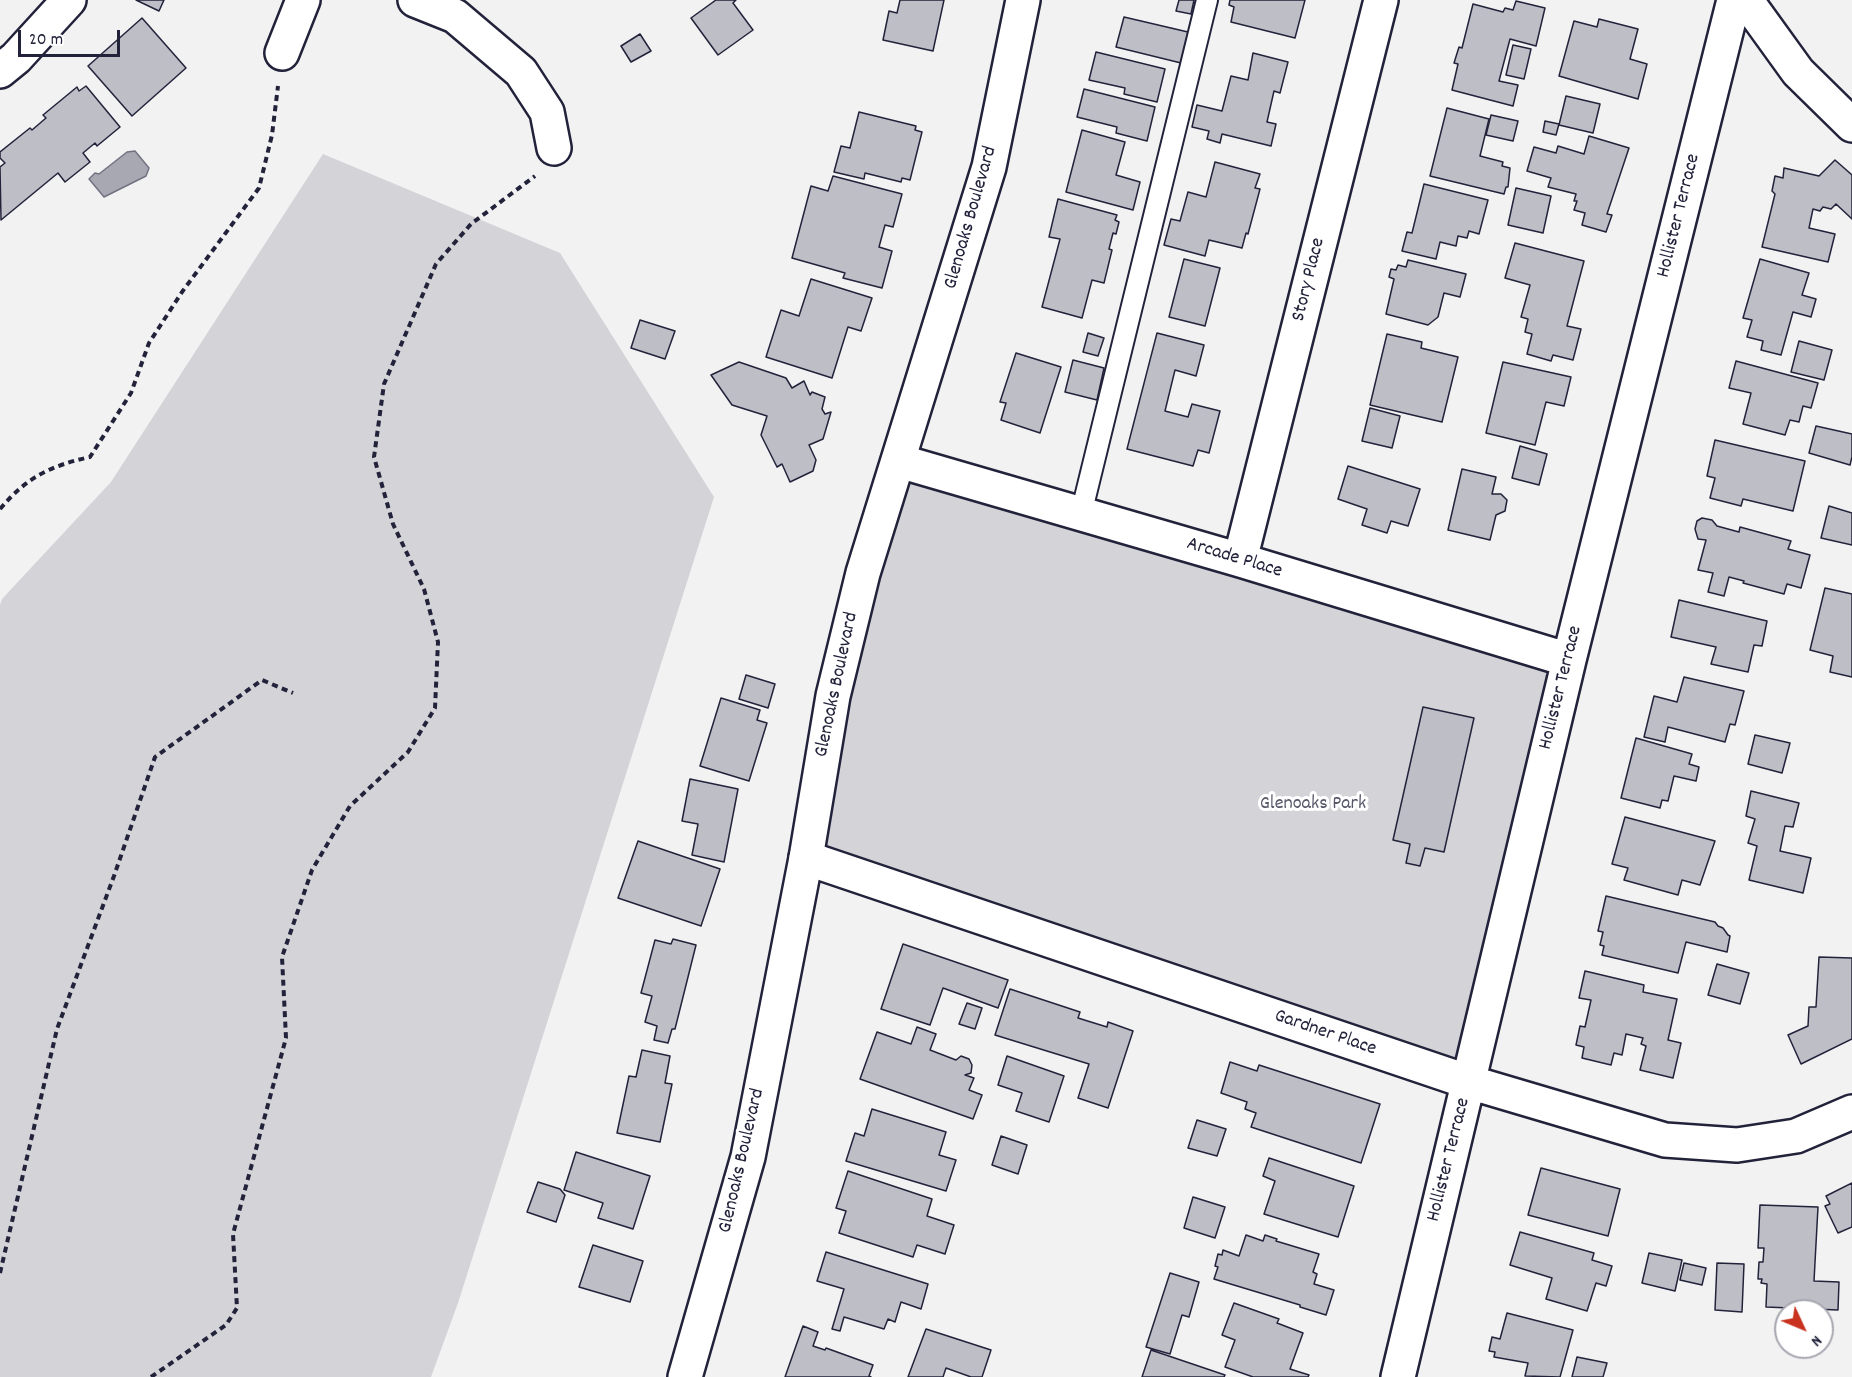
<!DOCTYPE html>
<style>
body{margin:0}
#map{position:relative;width:1852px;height:1377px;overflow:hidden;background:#f2f2f3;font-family:Dekko,sans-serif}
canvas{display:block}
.north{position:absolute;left:1774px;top:1299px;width:60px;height:60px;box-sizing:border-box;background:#fff;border:2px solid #a7a7b1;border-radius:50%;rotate:134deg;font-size:16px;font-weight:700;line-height:24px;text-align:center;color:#22223b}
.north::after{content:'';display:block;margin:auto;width:21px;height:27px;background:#c8321e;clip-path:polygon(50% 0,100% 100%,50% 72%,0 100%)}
.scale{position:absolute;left:18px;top:30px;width:102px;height:27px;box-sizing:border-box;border:3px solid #22223b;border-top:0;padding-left:8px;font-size:18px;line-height:21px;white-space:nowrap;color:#22223b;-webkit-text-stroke:4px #fff;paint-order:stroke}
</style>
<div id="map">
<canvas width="1852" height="1377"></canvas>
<div class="north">N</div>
<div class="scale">20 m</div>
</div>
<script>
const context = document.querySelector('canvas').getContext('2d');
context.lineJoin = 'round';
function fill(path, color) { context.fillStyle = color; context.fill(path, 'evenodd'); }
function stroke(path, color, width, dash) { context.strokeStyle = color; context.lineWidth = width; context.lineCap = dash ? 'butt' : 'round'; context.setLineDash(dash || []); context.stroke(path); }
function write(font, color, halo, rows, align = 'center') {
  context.font = font + ' Dekko,sans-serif'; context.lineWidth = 6; context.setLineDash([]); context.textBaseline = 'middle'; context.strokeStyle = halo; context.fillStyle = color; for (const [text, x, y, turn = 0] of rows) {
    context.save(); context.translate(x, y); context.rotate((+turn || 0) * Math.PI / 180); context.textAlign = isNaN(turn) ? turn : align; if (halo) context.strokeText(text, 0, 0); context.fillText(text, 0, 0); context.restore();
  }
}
fill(new Path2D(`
 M323,154l237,99 154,244 -256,806 -27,74h-431v-772l2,-6 109,-117z
 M899,461l670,199 -100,422 -663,-224z`), '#d3d3d8');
const water = new Path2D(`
 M135,151l14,17 -3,8 -42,21 -15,-18 6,-6 4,1 28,-22z`);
fill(water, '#a8a8b2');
stroke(water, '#727282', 1.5);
const building = new Path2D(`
 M136,0h28l-5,11z
 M716,0h20l-3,3 20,27 -35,25 -27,-37z
 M900,0h44l-11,51 -50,-11 6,-29 8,2z
 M1179,0h15l-3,14 -15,-3z
 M1230,0h75l-10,38 -64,-16 3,-15 -5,-2z
 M1516,1l29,7 -9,38 -26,-7 -11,42 19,4 -5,21 -61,-16 6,-26 -4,-1 5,-16 3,1 11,-44 30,8 2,-4 8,2z
 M1124,17l64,15 -7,31 -65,-16z
 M142,18l44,50 -54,48 -44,-50z
 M1599,19l39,10 -8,30 17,5 -9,35 -79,-23 15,-55 23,6z
 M640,34l11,17 -20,11 -10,-16z
 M1513,45l18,4 -7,30 -18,-4z
 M1096,52l69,17 -8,33 -33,-8 1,-6 -36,-8z
 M1253,53l35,9 -8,31 -6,-2 -7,31 9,2 -5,22 -49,-12 -2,9 -13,-4 2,-8 -17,-4 5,-22 25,6 9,-35 17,4z
 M86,86l34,41 -23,19 -2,-3 -12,10 7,9 -25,20 -7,-9 -57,47 -1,-53 5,-4 -5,-5v-6l30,-24 2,2 14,-12 -3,-3 34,-28 2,4z
 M1084,89l71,18 -8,34 -31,-8 1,-6 -40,-10z
 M1566,96l34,8 -7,29 -34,-8z
 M1447,108l42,11 -9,37 23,6 -1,4 8,2 -2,19h-2l-2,7 -74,-18z
 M859,112l57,14 -1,4 7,2 -12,48 -8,-2 -1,4 -36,-9 -1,6 -30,-7 7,-26 9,2z
 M1491,115l27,6 -5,20 -27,-6z
 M1545,121l14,3 -3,11 -13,-3z
 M1082,130l43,12 -9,33 24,7 -7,28 -67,-18z
 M1589,136l40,12 -22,66 5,1 -6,17 -24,-7 3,-12 -11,-3 3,-9h-3l2,-7 -28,-7 3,-9 -24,-7 7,-24 22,6 2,-7 26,8z
 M1835,160l17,15v44l-16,-15 -5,5 -8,-2 -3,4 -7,-2 -4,19 26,6 -7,28 -66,-15 13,-53 -3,-3 3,-15 8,2 1,-10 35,8z
 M1215,162l45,12 -5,14 5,1 -12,45 -2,-1 -4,15 -33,-8 -4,16 -41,-11 7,-26 9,2 8,-29 18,5z
 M833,176l69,18 -9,33 -8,-2 -6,22 13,4 -10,37 -39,-10 2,-5 -53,-15 19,-72 17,5z
 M1424,184l64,16 -9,34 -10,-3 -2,7 -9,-2 -2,10 -16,-4 -4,17 -34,-8 5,-19 5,1z
 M1516,188l35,8 -8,37 -35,-8z
 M1058,199l59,16 -2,5 4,2 -3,12 -3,-1 -4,16 3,1 -8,33 -12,-3 -10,38 -40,-11 18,-68 -11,-2z
 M1515,243l69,18 -17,65 14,3 -8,31 -20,-5 -2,6 -24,-7 5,-20 -7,-2 3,-13 -7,-2 9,-32 -25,-7z
 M1184,259l36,9 -15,58 -36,-9z
 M1760,259l49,14 -7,22 14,4 -5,18 -18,-5 -12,43 -20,-5 2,-9 -16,-4 5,-17 -9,-2z
 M1408,260l58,14 -6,23 -16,-4 -6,24 -10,8 -42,-11 8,-35 -5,-2 2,-8 5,1 2,-5 8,2z
 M811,279l61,19 -11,33 -13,-4 -16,51 -66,-21 15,-47 18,6z
 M640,320l35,11 -10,28 -34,-11z
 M1088,333l16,5 -6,18 -15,-4z
 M1157,333l47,12 -8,31 -21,-6 -10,41 23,6 4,-13 28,7 -11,42 -11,-3 -5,16 -66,-17z
 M1387,334l35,8 -1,6 37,9 -16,65 -72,-17z
 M1799,341l33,9 -8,30 -33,-8z
 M1016,353l45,14 -21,66 -39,-13 5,-17 -6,-1z
 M1073,360l31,8 -7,32 -32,-8z
 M1736,361l82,22 -7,25 -8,-2 -4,16 -9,-2 -5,15 -42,-11 8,-31 -22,-5z
 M739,362l47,16 6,10 12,-7 6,14 2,-3 13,5 -3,12 3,5 6,-2 -8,27 -14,6 7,15 -3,11 -23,11 -8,-18 -5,3 -16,-32 6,-19 -35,-11 -21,-30z
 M1503,362l68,15 -7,29 -18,-4 -11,43 -49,-12z
 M1370,408l30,8 -8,32 -30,-7z
 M1816,426l36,8v23l-2,8 -41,-12z
 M1715,440l90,21 -12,50 -50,-12 -2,7 -31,-8 5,-20 -8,-2z
 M1520,446l27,8 -8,31 -27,-7z
 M1348,466l72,23 -12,37 -17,-5 -4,12 -25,-8 5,-16 -29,-10z
 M1462,469l34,8 -4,17h9l6,6 -2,11 -9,4 -6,25 -42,-10z
 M1829,506l23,7v32l-31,-7z
 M1702,518l10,2 5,6 22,6 1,-5 51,14 -3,8 22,6 -9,33 -14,-4 -3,10 -41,-11 1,-2 -15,-4 -5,19 -16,-4 5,-19 -15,-3 8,-30 -8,-1 -3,-10 2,-8z
 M1825,588l27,6v83l-22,-5 3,-16 -23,-6z
 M1679,600l88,21 -5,25 -8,-1 -6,27 -37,-8 5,-17 -45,-10z
 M746,675l29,9 -7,24 -29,-9z
 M1684,677l60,14 -9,34 -5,-1 -5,18 -57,-15 -3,15 -21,-5 10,-41 23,6z
 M721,698l39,12 -3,10 10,3 -18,58 -49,-15z
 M1423,707l51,11 -30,134 -19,-4 -5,18 -14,-3 4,-19 -17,-4z
 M1755,735l35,8 -8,30 -34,-9z
 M1636,738l56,16 -3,10 10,3 -3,14 -22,-5 -6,25 -6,-1 -2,8 -39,-10z
 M690,779l48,10 -14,73 -32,-7 6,-31 -16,-3z
 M1751,791l48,12 -6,24 -8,-1 -5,25 31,7 -8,35 -54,-13 8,-34 -9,-3 7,-24 -9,-3z
 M1625,817l90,24 -15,44 -18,-5 -4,15 -54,-15 4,-12 -16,-4z
 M638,841l82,28 -19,57 -83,-28z
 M1606,896l109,26 3,4 5,2 5,7 2,1 -3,16 -41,-10 -8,31 -76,-18 2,-9 -4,-1 3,-13 -5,-1z
 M673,939l23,6 -21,84h-3l-4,14 -14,-3 3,-14 -12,-4 7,-26 -11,-3 14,-53 16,4z
 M903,944l105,36 -10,28 -55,-20 -13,37 -49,-16z
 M1819,957l33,1v81l-51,25 -13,-29 20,-9 1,-19h7z
 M1717,964l32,9 -9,31 -32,-9z
 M1585,971l59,14 -1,7 34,7 -9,41 13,3 -8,35 -33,-8 6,-24 -5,-2 2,-6 -17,-4 -4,21 -8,-2 -3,12 -29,-7 2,-11 -8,-2 4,-19 5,1 6,-27 -12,-2z
 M1010,989l70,23 -2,6 29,9 1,-5 25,9 -25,77 -30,-10 11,-34 -94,-29z
 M967,1003l15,5 -7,21 -16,-5z
 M917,1027l19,7 -6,16 26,10 5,-4 8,3 3,6 -1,8 -6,2 9,3 -5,12 13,5 -9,24 -113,-40 17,-47 34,12z
 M642,1050l28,6 -5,27 7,1 -12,58 -43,-9 12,-57 7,1z
 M1007,1056l57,20 -15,46 -33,-11 6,-18 -24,-8z
 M1230,1062l27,9 2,-6 121,39 -19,59 -110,-36 5,-14 -11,-4 2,-7 -26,-9z
 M872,1109l74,23 -7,23 17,5 -10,31 -100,-30 9,-28 9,3z
 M1197,1120l29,9 -9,27 -29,-8z
 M1001,1136l26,9 -9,29 -26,-9z
 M576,1152l74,24 -17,53 -35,-11 5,-15 -39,-13z
 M1269,1158l85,28 -16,51 -74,-23 11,-33 -12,-5z
 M1541,1168l79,21 -12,47 -80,-21z
 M848,1171l84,28 -5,17 27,9 -9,29 -28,-9 -4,12 -74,-24 7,-22 -10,-3z
 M538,1182l22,7 5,6 -9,27 -29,-10z
 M1852,1183v44l-14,6 -13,-27 5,-2 -4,-8z
 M1193,1197l32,10 -10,31 -31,-10z
 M1760,1205l58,2 -4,74 25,1 -1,28 -72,-3 1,-23 -6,-1 1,-4h-4l1,-17h4l1,-14h-6z
 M1520,1232l74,21 -2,7 20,6 -6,20 -10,-3 -9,28 -41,-12 6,-21 -42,-13z
 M1246,1235l17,6 2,-6 12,4 -1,2 43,13 -6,18 4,2 -3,10 20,6 -8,25 -26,-8v-2l-86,-26 4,-12 -3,-1 3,-12 4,1 1,-5 16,6z
 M593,1245l50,16 -13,41 -51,-15z
 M826,1252l102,32 -7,25 -20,-7 -6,20 -7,-3 -4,10 -40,-12 -4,14 -8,-2 12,-40 -27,-8z
 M1649,1253l33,7 -7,31 -33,-8z
 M1684,1263l22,5 -4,17 -22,-5z
 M1717,1263l27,1 -2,48 -27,-2z
 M1170,1273l29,9 -10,35 -7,-2 -12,39 -24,-7z
 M1234,1303l45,16 -2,4 26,10 -13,36 19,6 -1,2h-55l-28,-10 10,-27 -13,-5z
 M1507,1313l66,17 -13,47 -35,-1 3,-13 -34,-6 1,-5 -6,-1 3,-14 8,2z
 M803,1326l15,6 -5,14 12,4 1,-2 47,17 -4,11 2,1h-86z
 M926,1329l65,21 -9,27h-11l-25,-9 -3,9h-35z
 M1151,1350l74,25 -1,2h-82z
 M1577,1357l30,6 -4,14h-31z`);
fill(building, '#bebec6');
stroke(building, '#22223b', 1.5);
const service = new Path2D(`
 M1081,514l126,-514`);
const minor = new Path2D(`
 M415,0l40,16 66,56 26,40 7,36
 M1746,0l52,72 54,53
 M282,53l21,-53
 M0,71l16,-13 53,-58
 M899,461l341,99 329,100
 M1240,560l141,-560
 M806,858l663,224 196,58 72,5 59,-9 56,-24
 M1398,1377l171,-717 165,-660`);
const tertiary = new Path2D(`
 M685,1377l63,-220 58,-299 27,-162 30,-123 126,-406 34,-167`);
stroke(service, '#22223b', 24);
stroke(minor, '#22223b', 38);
stroke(tertiary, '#22223b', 38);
stroke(new Path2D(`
 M0,509c27,-32 50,-43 90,-52l41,-64 18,-50 33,-51 77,-104 13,-53 6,-49
 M0,1273l57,-244 57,-153 41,-119 107,-77 31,13
 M151,1377l75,-52 11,-17 -4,-74 53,-196 -4,-81 30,-87 38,-64 58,-54 27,-44 3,-66 -14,-53 -31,-65 -19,-67 10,-73 52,-120 35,-40 64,-48`), '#22223b', 4, [6, 4.5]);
stroke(service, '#fff', 20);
stroke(minor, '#fff', 33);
stroke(tertiary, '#fff', 33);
write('20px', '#22223b', '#fff', [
 ["Hollister Terrace",1680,216,-76],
 ["Glenoaks Boulevard",972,218,-74],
 ["Story Place",1310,280,-76],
 ["Arcade Place",1234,559,17],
 ["Glenoaks Boulevard",838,685,-78],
 ["Hollister Terrace",1562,688,-76],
 ["Gardner Place",1325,1034,19],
 ["Hollister Terrace",1450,1160,-76],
 ["Glenoaks Boulevard",743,1161,-77]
]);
write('20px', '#57576a', '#fff', [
 ["Glenoaks Park",1313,805]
]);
</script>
